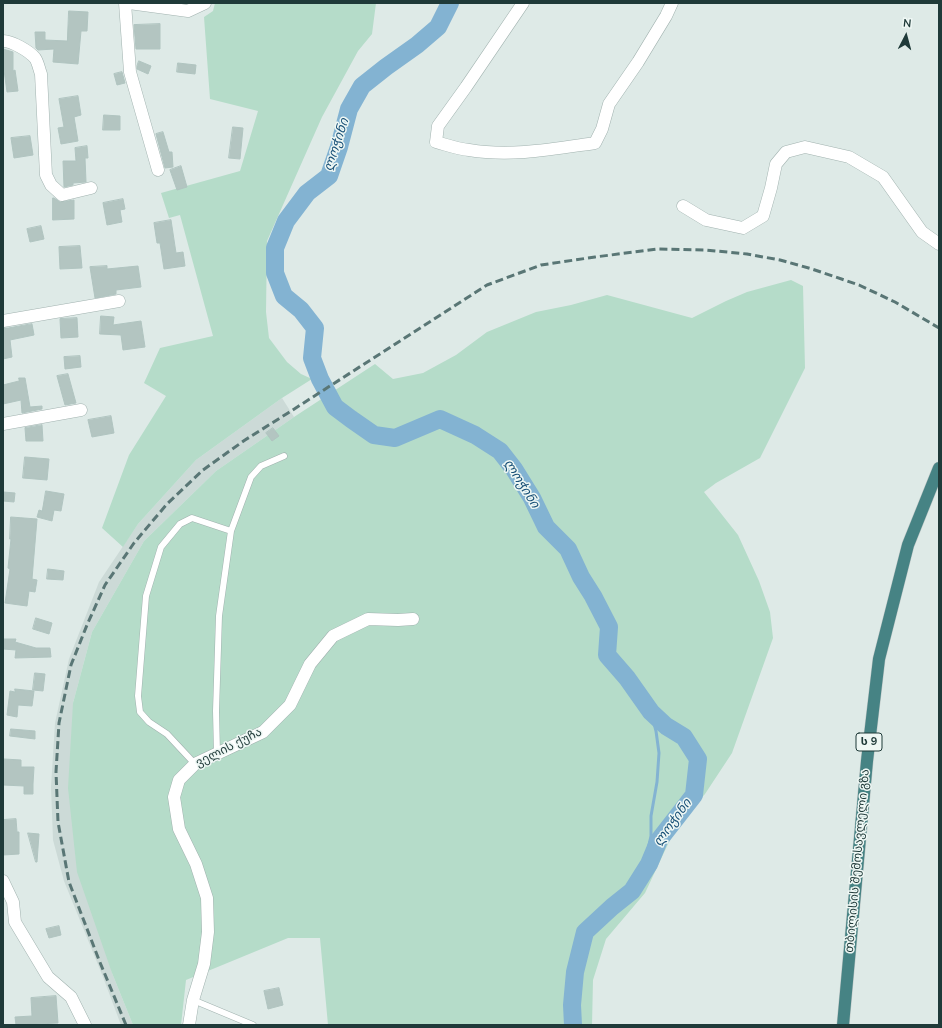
<!DOCTYPE html>
<meta charset="utf-8">
<style>
body{margin:0}
#map{position:relative;width:942px;height:1028px;overflow:hidden;background:#deeae7;font-family:"Nunito Sans",sans-serif}
canvas{display:block}
.frame{position:absolute;inset:0;border:4px solid #1f3a39;pointer-events:none}
.north{position:absolute;left:886px;top:16px;width:40px;height:40px;-webkit-text-stroke:3px #eef7f4;paint-order:stroke;rotate:6deg;font-size:11px;font-weight:700;line-height:16px;text-align:center;color:#1f3a39}
.north::after{content:'';display:block;margin:auto;width:14px;height:18px;background:#1f3a39;clip-path:polygon(50% 0,100% 100%,50% 72%,0 100%)}
</style>
<div id="map">
<canvas width="942" height="1028"></canvas>
<div class="frame"></div>
<div class="north">N</div>
</div>
<script>
const context = document.querySelector('canvas').getContext('2d');
context.lineJoin = 'round';
function fill(path, color) { context.fillStyle = color; context.fill(path, 'evenodd'); }
function stroke(path, color, width, dash) { context.strokeStyle = color; context.lineWidth = width; context.lineCap = dash ? 'butt' : 'round'; context.setLineDash(dash || []); context.stroke(path); }
function write(font, color, halo, rows, align = 'center') {
  context.font = font + ' "Nunito Sans","Noto Sans Georgian",sans-serif'; context.lineWidth = 3; context.setLineDash([]); context.textBaseline = 'middle'; context.strokeStyle = halo; context.fillStyle = color; for (const [text, x, y, turn = 0] of rows) {
    context.save(); context.translate(x, y); context.rotate((+turn || 0) * Math.PI / 180); context.textAlign = isNaN(turn) ? turn : align; if (halo) context.strokeText(text, 0, 0); context.fillText(text, 0, 0); context.restore();
  }
}
fill(new Path2D(`
 M282,398l12,19 -78,54 -72,70 -52,91 -19,71 39,270 21,52h-12l-18,-48 -39,-96 -11,-41 -2,-53 4,-64 14,-64 30,-77 39,-58 58,-64z`), '#ccdad7');
fill(new Path2D(`
 M215,3h161l-4,31 -14,17 -36,66 -55,124 -1,71 3,26 18,24 14,12 11,5 -30,19 -86,62 -58,64 -15,23 -21,-19 27,-73 37,-59 -22,-13 16,-35 53,-12 -33,-121 -11,3 -8,-25 79,-22 18,-60 -48,-12 -6,-82 9,-6z
 M791,280l12,6 2,82 -45,90 -44,25 -12,9 34,43 21,46 11,31 3,26 -41,115 -27,41 -29,33 -31,66 -39,46 -13,41 -1,45h-264l-8,-87h-32l-102,42 -5,45h-48l-21,-52 -35,-101 -9,-84 5,-85 19,-71 52,-91 72,-70 78,-54 81,-53 18,15 30,-6 33,-18 31,-23 49,-20 35,-7 36,-10 85,23 34,-17 21,-9z`), '#b5dcc9');
stroke(new Path2D(`
 M649,864l-1,-15 3,-13v-20l6,-34 2,-29 -3,-22 -5,-19`), '#83b3d2', 3);
stroke(new Path2D(`
 M450,3l-12,24 -21,18 -31,22 -24,19 -13,23 -10,38 -10,29 -22,17 -21,28 -11,27v25l9,23 17,14 14,18 -3,30 8,21 15,28 16,12 23,16 21,3 45,-19 35,16 25,16 14,18 18,29 14,29 22,22 13,28 12,19 16,31 -2,28 20,23 24,34 15,14 18,11 14,22 -4,36 -35,45 -10,24 -17,27 -20,16 -27,25 -10,40 -3,33 1,20`), '#83b3d2', 18);
const building = new Path2D(`
 M69,11l19,1 -1,19h-6l-3,33 -25,-2 1,-13 -16,1 -2,-2 -1,-16h10v8l22,1z
 M160,24v25h-24l-2,-24z
 M3,49l10,3v19l2,-1 3,21 -11,1 -3,-22h-1z
 M139,61l12,5 -3,8 -11,-5v-3z
 M178,63l18,2 -1,9 -18,-2z
 M122,72l3,11 -8,2 -3,-11z
 M78,96l3,19 -7,2 4,24 -17,3 -3,-16 6,-1 -5,-28z
 M104,115l16,1v14h-17z
 M233,127l10,1 -3,31 -11,-1z
 M163,132l6,20h3l1,15 -8,1 -9,-34z
 M30,136l3,19 -19,3 -3,-20z
 M87,146l1,12h-3l1,24 -13,1v2l-9,2 -1,-26h13l-1,-13z
 M181,166l6,21 -10,3 -7,-20z
 M53,198h1l6,4 14,-2v19l-21,1z
 M123,199l2,10 -5,1 2,12 -15,3 -4,-22z
 M171,220l5,33 7,-1 2,14 -21,3 -4,-26h-3l-3,-20z
 M41,226l3,13 -14,3 -3,-13z
 M80,246l2,22 -22,1 -1,-22z
 M107,266v3l31,-3 3,21 -25,3v4l-21,4 -5,-31z
 M101,316l13,1 -1,8 28,-4 4,26 -22,3 -2,-15 -21,-1z
 M77,318l1,19 -17,1 -1,-19z
 M32,324l2,11 -24,5 2,17 -9,2v-31h5z
 M80,356l1,11 -16,2 -1,-12z
 M68,374l8,29 -11,2 -8,-29z
 M19,378h6l5,29 12,-1v3l-20,4 -1,-13 -18,4v-19l16,-4z
 M111,416l3,17 -22,4 -4,-17z
 M42,425l1,16h-17l-1,-13z
 M273,428l6,8 -7,5 -6,-8z
 M25,457l24,2 -2,21 -24,-2z
 M46,491l18,3 -3,17 -7,-1 -2,11 -15,-4 2,-7 3,1z
 M3,492l12,1 -1,9 -11,-1z
 M11,517l26,2 -5,60 5,1 -2,12 -6,-1 -2,15 -22,-3 5,-34 -2,-1 3,-29h-1z
 M48,569l16,2 -1,9 -16,-1z
 M36,618l16,5 -3,11 -16,-5z
 M3,639h13l-1,3 21,6h14l1,9 -36,1 1,-8 -13,-1z
 M35,673l10,1 -2,17 -10,-1z
 M15,689l19,2 -2,15 -14,-1 -1,12 -10,-2 3,-24 5,1z
 M11,729l24,2v8l-25,-3z
 M4,759l17,1v7h13l-1,17v10h-9v-8l-21,-1z
 M16,819l1,13h2v22l-16,1v-35z
 M28,833l11,1 -2,28h-1z
 M59,926l2,9 -12,3 -3,-9z
 M279,988l4,17 -15,4 -4,-18z
 M56,996l2,27 -42,2 -1,-8 17,-1 -1,-18z`);
fill(building, '#b3c5c1');
stroke(building, '#b0c4c0', 1);
const service = new Path2D(`
 M217,753l-1,-42 3,-95 12,-85 20,-54 10,-11 23,-10
 M195,764l-28,-30 -18,-12 -9,-10 -2,-16 8,-100 15,-49 19,-23 12,-6 39,13
 M193,1000l60,25`);
const minor = new Path2D(`
 M125,3l5,69 28,98
 M523,3l-57,84 -28,39 -2,16c11,3 22,7 33,8 42,7 84,-1 126,-7l7,-14 7,-25 29,-42 28,-46 6,-13
 M3,41c9,0 26,10 32,17 3,4 4,11 6,16l5,101 5,10 11,10 29,-7
 M683,206l23,14 37,8 20,-12 8,-28 5,-24 10,-12 19,-5 44,10 34,20 39,55 17,12
 M3,321l116,-20
 M3,424l78,-14
 M3,881l10,21 2,20 33,55 23,20 14,28
 M189,1025l4,-25 11,-36 4,-32 -1,-34 -11,-34 -17,-35 -5,-32 5,-17 16,-16 68,-32 27,-27 20,-41 23,-28 35,-17 30,1 15,-1`);
const tertiary = new Path2D(`
 M129,3l59,8 17,-8`);
const trunk = new Path2D(`
 M843,1025l24,-264 12,-102 29,-114 31,-77`);
stroke(service, '#a1b2af', 7);
stroke(minor, '#a1b2af', 13);
stroke(tertiary, '#a1b2af', 13);
stroke(trunk, '#bcc4c4', 13);
stroke(service, '#fff', 6);
stroke(minor, '#fff', 12);
stroke(tertiary, '#fff', 12);
stroke(trunk, '#468384', 12);
stroke(new Path2D(`
 M126,1025l-27,-65 -30,-78 -11,-60 -2,-50 3,-49 12,-58 16,-40 18,-40 29,-42 33,-39 36,-34 42,-30 43,-27 199,-128 54,-20 54,-8 63,-8 48,1 41,4 33,6 32,9 47,16 36,17 44,26`), '#597675', 3, [8, 4]);
for (const [x, y, w] of [
 [869,742,26]
]) { const box = new Path2D(); box.roundRect(x - w / 2, y - 9, w, 18, 3); context.fillStyle = '#eef7f4'; context.fill(box); stroke(box, '#1f3a39', 1); }
write('bold 11px', '#1f3a39', null, [
 ["ს 9",869,742]
]);
write('12px', '#1f3a39', '#eef7f4', [
 ["ველის ქუჩა",229,748,-27],
 ["თბილისის შემოსავლელი გზა",858,861,-85]
]);
write('italic 13px', '#185077', '#eef7f4', [
 ["ლოჭინი",337,145,-72],
 ["ლოჭინი",521,484,58],
 ["ლოჭინი",673,823,-54]
]);
</script>
